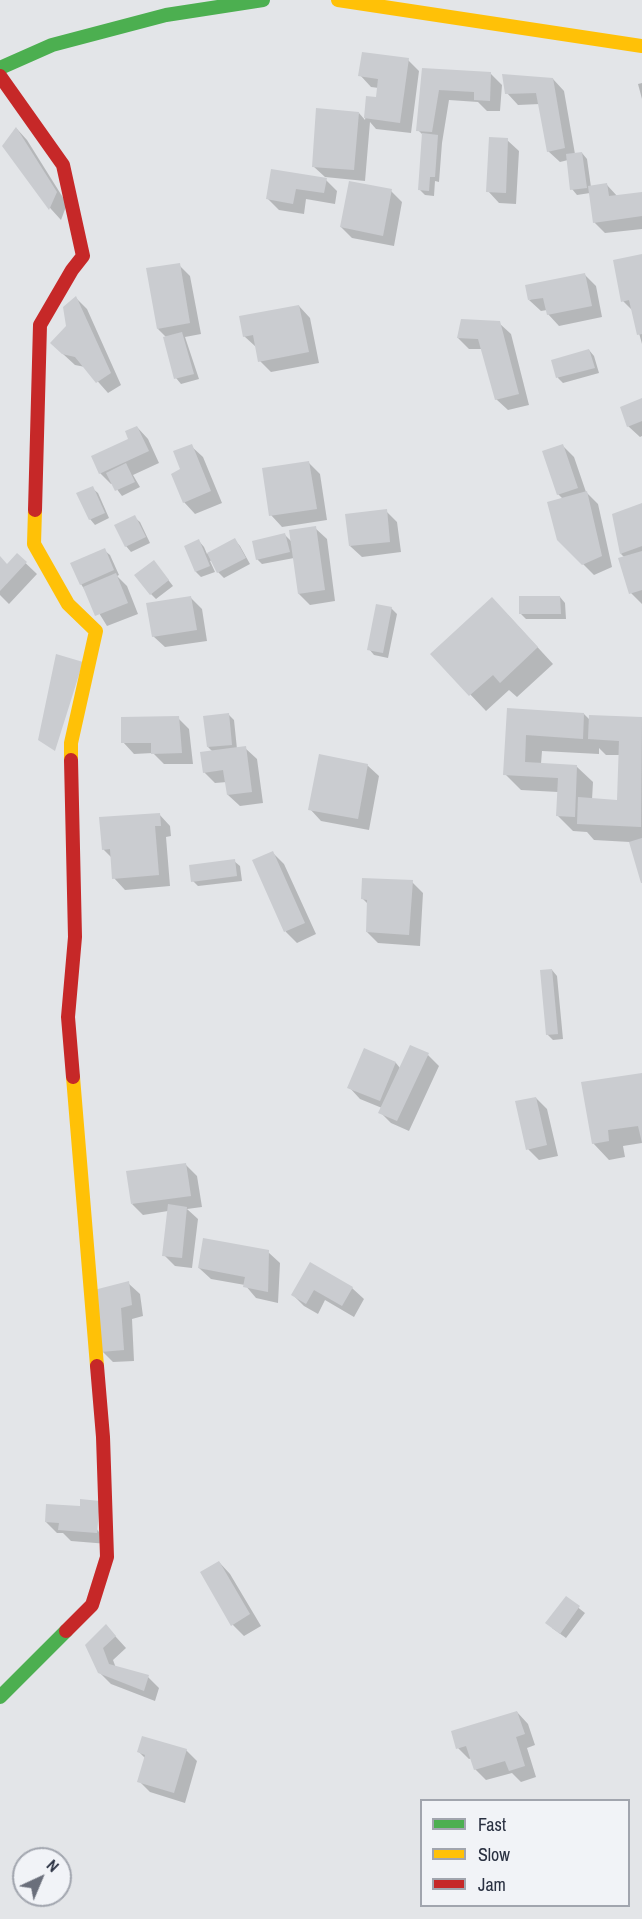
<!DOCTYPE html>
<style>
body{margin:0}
#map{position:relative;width:642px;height:1919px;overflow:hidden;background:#e3e5e8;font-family:"Archivo Narrow",sans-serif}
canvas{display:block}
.legend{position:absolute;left:420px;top:1799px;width:210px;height:108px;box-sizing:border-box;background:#f1f3f7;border:2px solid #a1a5ae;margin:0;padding:8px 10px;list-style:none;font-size:18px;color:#293041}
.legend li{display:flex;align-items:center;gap:12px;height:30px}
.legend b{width:30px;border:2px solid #a1a5ae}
.north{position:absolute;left:12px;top:1847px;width:60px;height:60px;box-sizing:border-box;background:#f1f3f7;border:2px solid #a1a5ae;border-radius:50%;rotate:44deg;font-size:16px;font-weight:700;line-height:24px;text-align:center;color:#293041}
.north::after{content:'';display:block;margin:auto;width:21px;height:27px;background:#6a6f7b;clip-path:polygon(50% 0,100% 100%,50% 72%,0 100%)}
</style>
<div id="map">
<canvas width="642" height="1919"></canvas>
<ul class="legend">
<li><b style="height:8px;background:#4caf50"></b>Fast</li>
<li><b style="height:8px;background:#ffc107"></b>Slow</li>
<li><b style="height:8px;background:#c62828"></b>Jam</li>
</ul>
<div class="north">N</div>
</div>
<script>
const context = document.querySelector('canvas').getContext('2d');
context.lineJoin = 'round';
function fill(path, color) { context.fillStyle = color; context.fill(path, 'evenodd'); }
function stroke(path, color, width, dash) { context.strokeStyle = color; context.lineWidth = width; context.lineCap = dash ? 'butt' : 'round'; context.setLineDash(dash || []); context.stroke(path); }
fill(new Path2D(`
 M408,60l11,11 -8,62 -35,-4 -6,-7 -5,59 -40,-4 -12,-11 46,-53 6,7 3,-22 9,1 2,-11 -8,-1 -11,-12z
 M423,69l68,5 11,11 -2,26h-13l-9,-9 -29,-2 -7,43 -3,39 -4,-1 -1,15 -9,-1 -5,-5 3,-55 -5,-5z
 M553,79l11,12 11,63 7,-1 5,6 4,28 16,-2 11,12 24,-3v35l-37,4 -11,-11 -4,-29 -13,2 -5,-6 -4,-29 -8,2 -12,-11 -8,-47 -22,1 -11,-12z
 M642,83v16l-4,-15z
 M17,129l10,11 40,64 -6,16 -10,-11 -47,-63z
 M507,140l12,11 -3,53 -17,-1 -11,-12z
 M272,171l54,9 11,11 -2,13 -29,-5 -2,15 -25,-4 -11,-11z
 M391,191l11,11 -8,44 -42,-8 -11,-11z
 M642,256v88l-9,-33 -10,-10z
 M179,265l11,11 11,58 -16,3 14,42 -18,5 -5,-6 -9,-40 -9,-9z
 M585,275l11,11 6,31 -43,9 -11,-12 -1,-4 -6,1 -12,-11z
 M76,298l11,11 34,76 -13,8 -23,-26 -10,-2 -12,-11 4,-28z
 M299,306l11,12 9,45 -48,9 -11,-11 -4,-14 -12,-11z
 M499,323l12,11 18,71 -21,5 -12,-11 -14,-50h-13l-11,-11z
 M589,350l5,6 5,17 -36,10 -5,-5 -5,-17z
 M642,399v37l-2,1 -12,-11z
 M137,427l11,12 11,24 -26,12 7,12 -18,9 -9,-12h-2l-11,-11 31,-33z
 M191,446l12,11 19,46 -27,11 -11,-12 -2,-32z
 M563,446l11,11 12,35 12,12 14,63 -18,8 -36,-36 5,-40 -5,-5z
 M309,463l11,11 7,46 -45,7 -11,-12z
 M92,488l6,5 11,25 -14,7 -5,-6z
 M642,505v99l-11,-11 -6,-35 -4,-4z
 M386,511l11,11 4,30 -39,5 -12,-11z
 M134,517l6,5 10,21 -19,9 -5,-6z
 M315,528l12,11 8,62 -25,4 -11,-11 -5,-36 -32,6 -5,-5 28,-24 7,7z
 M235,540l5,6 10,18 -26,14 -6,-6 -6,-12 -2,1 5,11 -14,5 -5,-5 3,-31 5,6 3,7z
 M104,550l6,5 9,20 -2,1 10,10 11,28 -31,12 -26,-42z
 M17,555l20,19 -28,30 -9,-9v-36l7,7z
 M159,568l14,18 -17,13 -5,-5z
 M560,597l5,6 1,16h-40l-5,-5z
 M191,598l11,11 5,32 -42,6 -12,-11z
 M391,608l6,6 -9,44 -14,-3 -5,-6z
 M508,615l45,49 -36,33 -8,-7 -23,21 -54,-57z
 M508,709l76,5 7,7v-5l51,3v161l-12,-38 -36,-2 -7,-8 -14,-1 -16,-16 1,-23 -37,-2 -16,-16zM599,748l7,7h14l-2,46 -26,-1 1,-18 -17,-16 -35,-2 1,-13 57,3z
 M229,715l5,5 3,29 8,-1 12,11 6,44 -23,3 -12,-11 -1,-13 -12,1 -11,-11 9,-20 -5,-5z
 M178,718l11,11 4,35h-29l-11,-11 -19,1 -11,-12z
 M367,765l12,11 -10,54 -48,-9 -11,-12z
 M159,814l11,12 1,10 -5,1 4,49 -45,4 -11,-12 -2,-20 -9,-9z
 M273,853l11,11 32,70 -19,9 -11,-11 -32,-71z
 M234,861l6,5 2,15 -44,5 -5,-5z
 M412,882l11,11 -3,53 -42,-3 -11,-11 1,-28 -5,-5z
 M552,970l5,6 6,63 -10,1 -6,-6z
 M365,1050l31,13 4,5 28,-13 11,11 -30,65 -18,-8 -11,-11 2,-4 -22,-9 -11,-12z
 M642,1074v69l-19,3 2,11 -16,3 -16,-17z
 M536,1098l11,11 11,47 -19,4 -11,-11z
 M186,1165l11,11 5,31 -15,2 11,10 -6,49 -17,-2 -11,-11 4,-44 -25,4 -11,-11z
 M268,1252l12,11 -2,40 -22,-5 -11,-13 -34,-6 -12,-11z
 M311,1264l41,24 12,11 -10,18 -29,-17 -7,14 -14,-8 -11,-11z
 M128,1283l12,11 3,22 -11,3 2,42 -21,1 -11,-11z
 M81,1508l27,36 -37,-3 -8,-8h-6l-11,-11z
 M219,1562l11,12 31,52 -17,10 -11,-11z
 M566,1598l19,15 -19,25 -14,-10z
 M106,1626l20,22 -13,12 3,8 32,9 11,11 -4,13 -44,-17 -12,-12z
 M517,1712l11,12 7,21 -8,3 9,29 -15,5 -9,-9 -26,7 -11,-11 -3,-11 -3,1 -11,-11z
 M186,1750l11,11 -12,42 -35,-11 -11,-11 7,-22 -7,-7z`), '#0003');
fill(new Path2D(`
 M362,52l47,6 -9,65 -36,-5 2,-22 10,1 2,-18 -20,-3z
 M422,68l69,4 -1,29 -16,-1v-8l-35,-2 -7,42 -16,-1z
 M502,74l51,4 12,70 -18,4 -11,-59 -31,1z
 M316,108l43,4 -5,58 -42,-3z
 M16,127l41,65 -8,18 -47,-64z
 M422,133l16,2 -3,42h-5l-1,14 -11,-1z
 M489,137l19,1 -2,55 -20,-1z
 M582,152l5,36 -17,2 -4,-36z
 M271,169l56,9 -3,15 -28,-4 -3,15 -27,-5z
 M349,181l43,8 -9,47 -43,-9z
 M607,183l2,13 33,-4v24l-49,7 -5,-37z
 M642,254v80l-5,1 -8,-35 -8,2 -8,-42z
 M180,263l10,60 -33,6 -11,-61z
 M585,273l7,33 -45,9 -4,-17 -15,2 -3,-15z
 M76,296l35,77 -15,10 -21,-26 -13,-3 -12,-11 16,-17 -3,-19z
 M299,305l10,47 -51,10 -5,-27 -10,2 -4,-21z
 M461,319l39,2 19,73 -24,6 -17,-61 -21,-1z
 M182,332l12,42 -20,5 -11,-42z
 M589,349l6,19 -39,10 -5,-18z
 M642,398v23l-15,6 -7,-20z
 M137,426l12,25 -50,23 -8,-18 37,-17 -3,-8z
 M192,444l19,47 -28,12 -12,-29 9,-5 -7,-18z
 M563,444l15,44 -21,7 -15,-44z
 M309,461l8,48 -48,7 -7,-48z
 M126,463l9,19 -20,9 -9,-18z
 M93,486l12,27 -16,7 -13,-27z
 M587,491l15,65 -20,9 -25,-25 -10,-38z
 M642,503v43l-22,8 -8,-40z
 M387,509l3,33 -41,4 -4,-32z
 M135,515l11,22 -21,10 -11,-22z
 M316,526l9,64 -27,4 -9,-64z
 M285,533l5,19 -34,8 -4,-19z
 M235,538l11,20 -29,15 -10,-20z
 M199,539l11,27 -15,6 -11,-26z
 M105,548l9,22 -34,15 -10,-22z
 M642,551v39l-13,4 -11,-36z
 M17,553l10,9 -27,29v-35l7,8z
 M154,560l15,20 -19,15 -16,-20z
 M116,573l12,30 -33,13 -12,-29z
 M191,596l6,34 -45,7 -6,-34z
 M519,596h41l1,18h-42z
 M492,597l46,50 -38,36 -7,-8 -24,21 -39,-42z
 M376,604l16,3 -9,46 -16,-3z
 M56,654l27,8 -28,89 -17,-11z
 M507,708l77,5 -1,26 -57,-4 -1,27 52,3 -2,52 -19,-1 2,-38 -55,-3z
 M229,713l3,32 -25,2 -4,-31z
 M589,715l53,2 -1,110 -64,-3 1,-27 39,3 2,-59 -31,-2z
 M179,716l3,37 -31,1v-11h-30v-26z
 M246,746l6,46 -25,3 -4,-25 -20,3 -3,-21z
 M319,754l49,10 -10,55 -50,-9z
 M160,813l1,13h-6l4,49 -47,4 -2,-30 -8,1 -3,-33z
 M642,838v45h-1l-12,-41z
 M273,851l32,72 -21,9 -32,-72z
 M235,859l2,17 -46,6 -2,-17z
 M362,878l51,2 -4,55 -43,-3 1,-32 -6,-1z
 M552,969l6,65 -12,1 -6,-65z
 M410,1045l19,8 -32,68 -19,-8z
 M364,1048l32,14 -16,39 -33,-13z
 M642,1073v70l-4,-17 -30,4 1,11 -17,3 -11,-62z
 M536,1097l11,48 -21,5 -11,-49z
 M186,1163l5,33 -60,8 -5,-33z
 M168,1204l19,3 -5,51 -20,-2z
 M203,1238l66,12 -1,42 -25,-5 2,-10 -47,-9z
 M310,1262l43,25 -11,19 -28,-16 -8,14 -15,-9z
 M129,1281l3,24 -11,3 3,42 -24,2 -6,-62z
 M80,1499l20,2 -3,32 -39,-3 1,-7 -14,-1 1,-18 34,2z
 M219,1561l31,53 -19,12 -31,-54z
 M566,1596l14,10 -20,28 -15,-11z
 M106,1624l10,12 -13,12 6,16 40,11 -5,16 -46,-18 -13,-28z
 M517,1711l8,23 -9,3 9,29 -16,5 -4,-10 -31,9 -8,-24 -10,3 -5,-18z
 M142,1736l45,13 -13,44 -37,-11 8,-27 -8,-3z`), '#caccd0');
stroke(new Path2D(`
 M0,68l52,-23 114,-30 97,-15
 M0,1697l66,-66`), '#4caf50', 14);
stroke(new Path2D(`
 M338,0l304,46
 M35,510l-1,34 34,60 28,27 -25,112v17
 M73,1077l24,289`), '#ffc107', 14);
stroke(new Path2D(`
 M0,76l63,89 20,91 -11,14 -32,55 -5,185
 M71,760l4,177 -7,80 5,60
 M66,1631l26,-26 15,-48 -4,-120 -6,-71`), '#c62828', 14);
</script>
